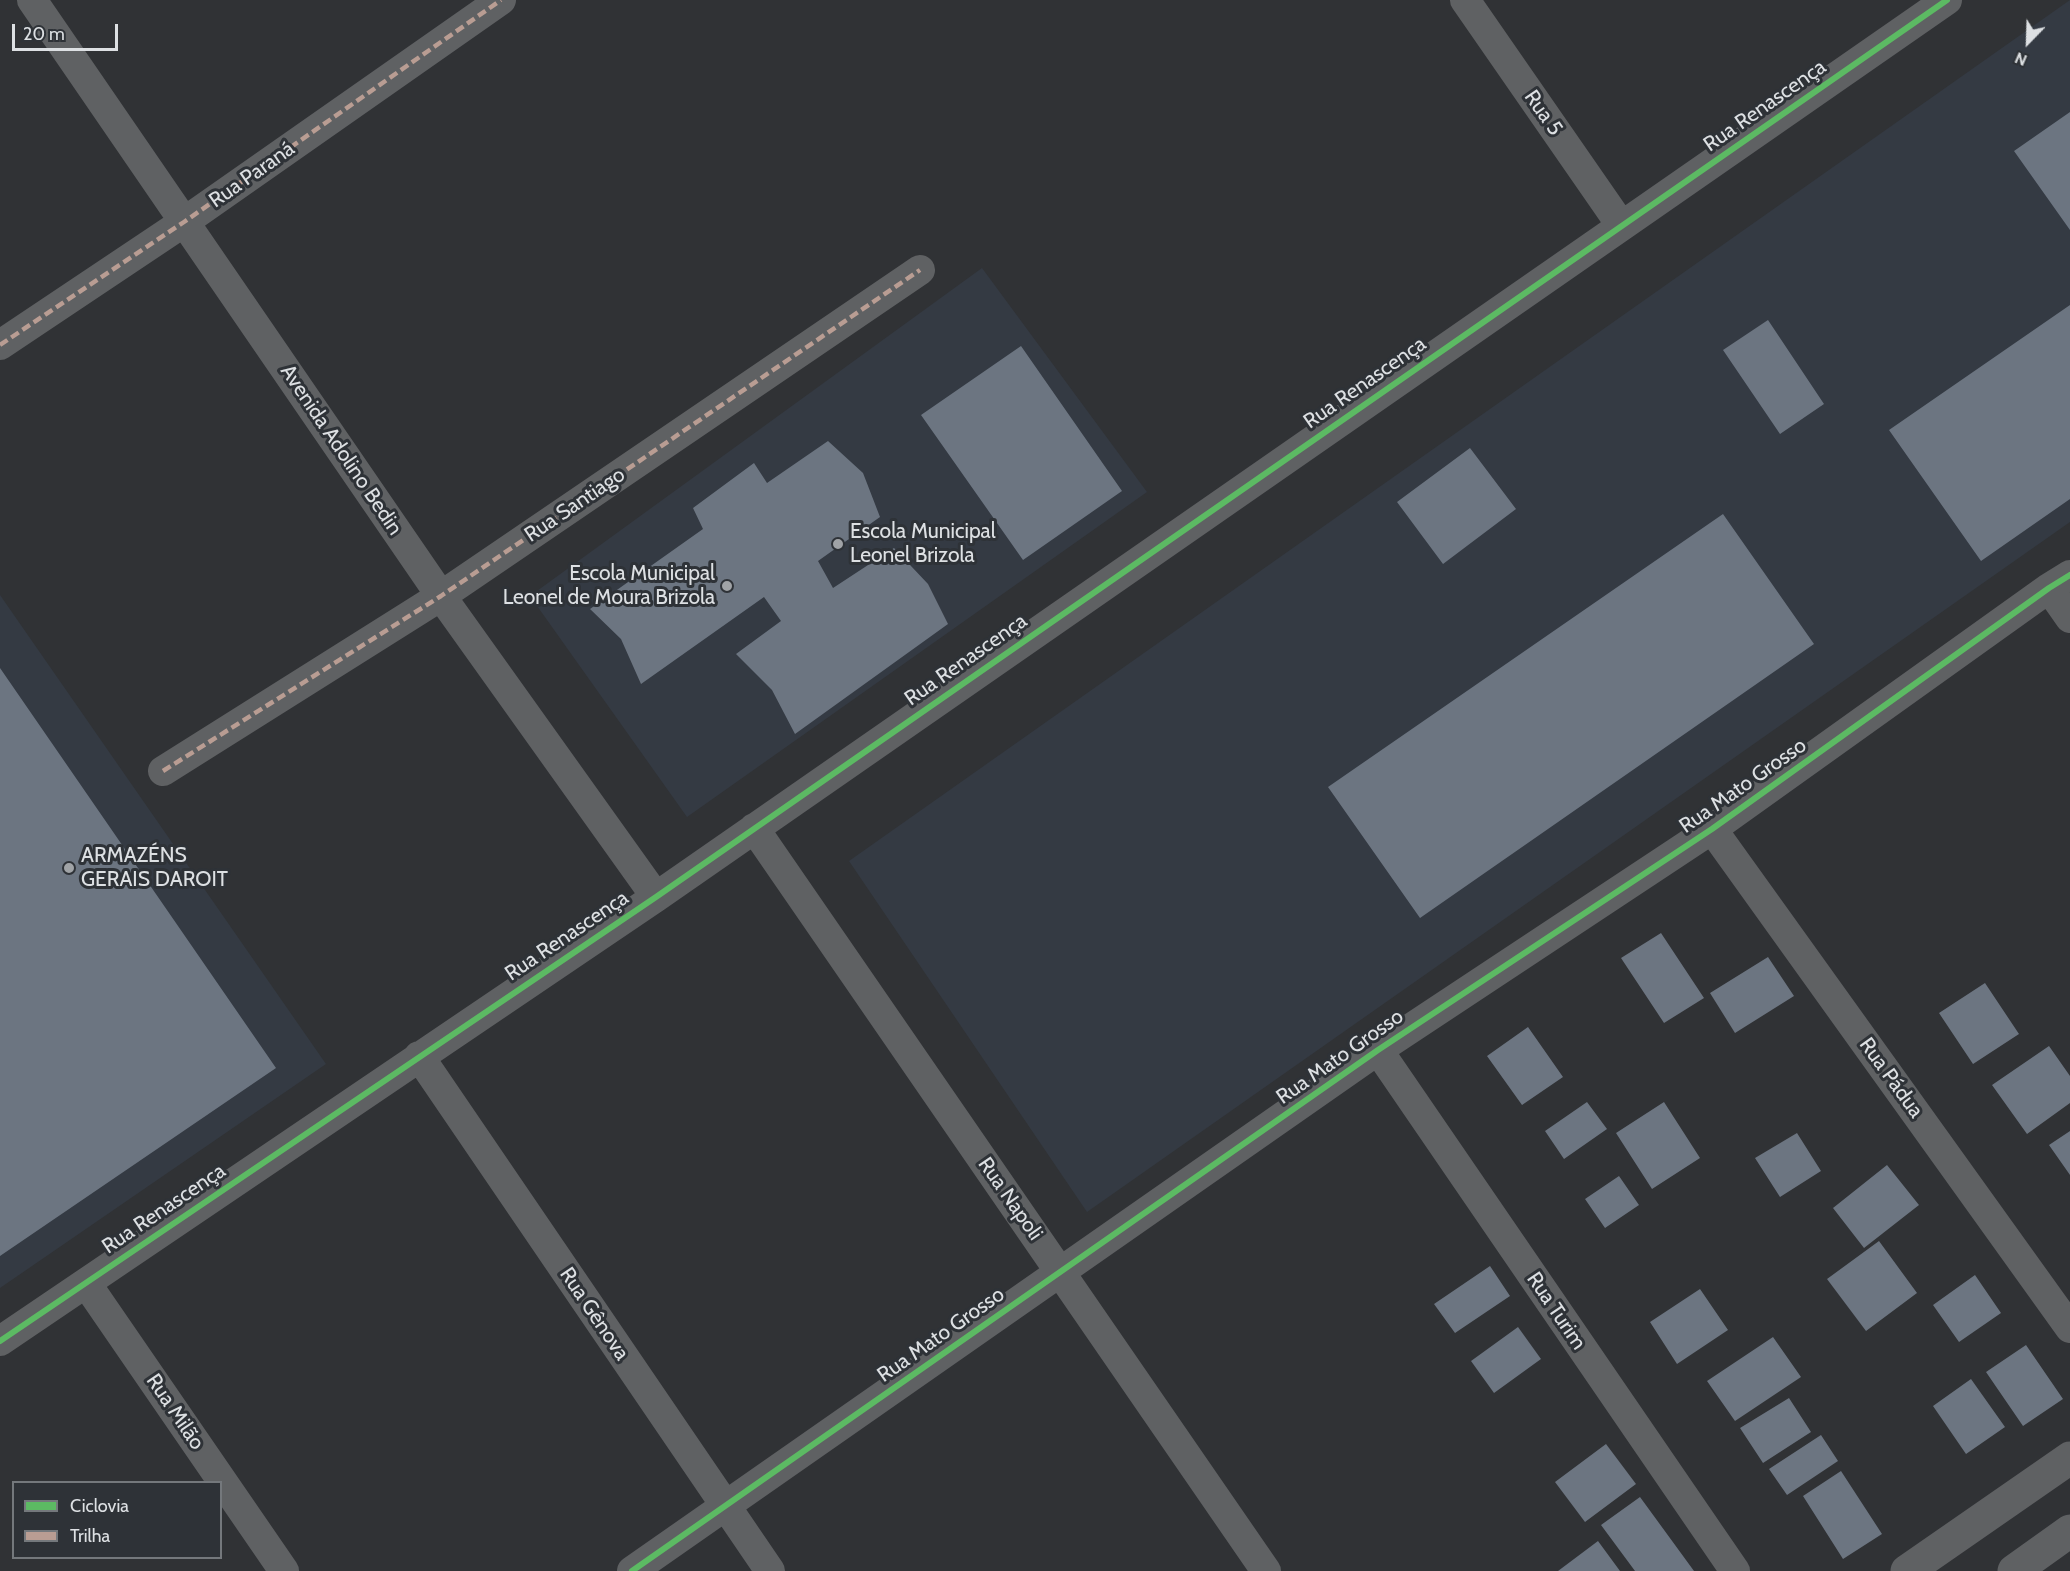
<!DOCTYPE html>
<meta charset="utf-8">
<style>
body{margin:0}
#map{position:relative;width:2070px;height:1571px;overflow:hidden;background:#303235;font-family:Cabin,sans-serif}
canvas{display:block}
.legend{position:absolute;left:12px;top:1481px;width:210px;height:78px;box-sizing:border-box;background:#2e3237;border:2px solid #74787c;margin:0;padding:8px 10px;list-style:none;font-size:18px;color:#dde0e3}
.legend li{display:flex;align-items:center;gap:12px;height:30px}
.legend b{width:30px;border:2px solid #74787c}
.north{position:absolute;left:1998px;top:12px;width:60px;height:60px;-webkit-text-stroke:4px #2e3237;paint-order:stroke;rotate:203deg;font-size:16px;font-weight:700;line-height:24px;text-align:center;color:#dde0e3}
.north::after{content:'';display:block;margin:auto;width:21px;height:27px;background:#dde0e3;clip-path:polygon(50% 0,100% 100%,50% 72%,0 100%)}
.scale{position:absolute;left:12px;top:24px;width:106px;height:27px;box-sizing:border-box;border:3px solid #dde0e3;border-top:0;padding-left:8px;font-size:18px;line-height:21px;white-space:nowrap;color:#dde0e3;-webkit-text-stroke:4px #2e3237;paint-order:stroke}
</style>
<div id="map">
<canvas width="2070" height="1571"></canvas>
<ul class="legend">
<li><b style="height:8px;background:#5cba63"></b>Ciclovia</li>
<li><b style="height:8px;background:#b99d93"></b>Trilha</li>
</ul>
<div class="north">N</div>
<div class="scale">20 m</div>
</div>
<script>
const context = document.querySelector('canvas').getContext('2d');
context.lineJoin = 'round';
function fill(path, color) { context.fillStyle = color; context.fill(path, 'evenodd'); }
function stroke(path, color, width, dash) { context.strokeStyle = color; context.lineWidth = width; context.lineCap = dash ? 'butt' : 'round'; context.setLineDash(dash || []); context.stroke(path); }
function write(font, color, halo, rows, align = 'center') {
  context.font = font + ' Cabin,sans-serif'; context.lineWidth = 6; context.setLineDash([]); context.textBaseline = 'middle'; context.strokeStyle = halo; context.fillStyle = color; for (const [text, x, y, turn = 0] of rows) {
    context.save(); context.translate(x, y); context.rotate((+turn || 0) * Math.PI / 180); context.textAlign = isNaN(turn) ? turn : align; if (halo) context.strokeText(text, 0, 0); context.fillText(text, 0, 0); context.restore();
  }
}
fill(new Path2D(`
 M2070,0v522l-983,690 -238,-351z
 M982,268l165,224 -460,325 -157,-221z
 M0,595l326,469 -326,224z`), '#343a43');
fill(new Path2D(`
 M2070,112v118l-56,-79z
 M2070,305v194l-89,62 -92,-131z
 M1768,320l56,84 -44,30 -57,-84z
 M1021,346l101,145 -99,69 -102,-145z
 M828,441l35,32 17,44 -62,44 15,27 61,-40 34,36 20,40 -153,110 -23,-44 -36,-36 45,-33 -17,-24 -123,87 -20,-45 -31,-30 113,-80 -10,-21 61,-45 13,20z
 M1470,448l46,61 -73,55 -46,-62z
 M1723,514l91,130 -394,274 -92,-131z
 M0,668l276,400 -276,188z
 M1661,933l43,65 -40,25 -43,-65z
 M1768,957l26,39 -59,37 -25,-40z
 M1985,983l34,51 -46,30 -34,-51z
 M1528,1027l35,50 -41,28 -35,-49z
 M2049,1046l21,30v27l-43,31 -35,-49z
 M1587,1102l20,27 -43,30 -19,-28z
 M1664,1102l36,56 -48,31 -36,-56z
 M2070,1131v44l-21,-30z
 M1797,1133l24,38 -41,26 -25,-39z
 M1887,1165l32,40 -55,43 -31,-40z
 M1619,1176l20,29 -34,23 -20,-29z
 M1879,1241l38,52 -51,38 -39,-52z
 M1490,1266l20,30 -55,37 -21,-29z
 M1975,1275l26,38 -42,29 -26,-37z
 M1700,1289l28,41 -51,34 -27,-42z
 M1518,1327l23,32 -47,34 -23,-32z
 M1773,1337l28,40 -66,44 -28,-40z
 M2026,1345l37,54 -40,27 -37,-54z
 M1971,1379l34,48 -39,27 -33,-48z
 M1789,1398l22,34 -48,31 -23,-35z
 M1821,1435l17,26 -51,34 -18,-26z
 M1606,1444l30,40 -51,38 -30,-40z
 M1841,1471l41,63 -39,25 -40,-63z
 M1640,1497l54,74h-59l-34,-46z
 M1598,1541l22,30h-62z`), '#6c7581');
stroke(new Path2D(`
 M32,0l409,596 215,301
 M1465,0l156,225
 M0,345l184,-123 317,-222
 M2049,588l21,30
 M163,771l278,-175 479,-326
 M754,828l512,743
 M1712,829l358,499
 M1378,1050l357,521
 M419,1056l351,515
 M86,1283l198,288
 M0,1341l656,-444 1291,-897
 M632,1571l746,-521 334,-221 337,-241 21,-13`), '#5f6163', 30);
stroke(new Path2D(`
 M1907,1571l163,-113
 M2014,1571l56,-40`), '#5f6163', 33);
stroke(new Path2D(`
 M0,345l184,-123 317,-222
 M163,771l278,-175 479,-326`), '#b99d93', 4.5, [9, 4.5]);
stroke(new Path2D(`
 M0,1341l656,-444 1291,-897
 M632,1571l746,-521 334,-221 337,-241 21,-13`), '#5cba63', 6);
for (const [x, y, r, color] of [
 [838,544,6,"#a0a3a6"],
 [727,586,6,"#a0a3a6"],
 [69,868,6,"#a0a3a6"]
]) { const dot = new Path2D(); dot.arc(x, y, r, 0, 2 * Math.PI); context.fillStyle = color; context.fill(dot); stroke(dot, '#2e3237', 2); }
write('21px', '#dde0e3', '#2e3237', [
 ["Rua Renascença",1765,106,-35],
 ["Rua 5",1543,113,55],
 ["Rua Paraná",252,175,-35],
 ["Rua Renascença",1365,383,-35],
 ["Avenida Adolino Bedin",341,450,56],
 ["Rua Santiago",575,505,-34],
 ["Rua Renascença",966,660,-35],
 ["Rua Mato Grosso",1743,786,-35],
 ["Rua Renascença",567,936,-34],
 ["Rua Mato Grosso",1340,1057,-35],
 ["Rua Pádua",1891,1078,54],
 ["Rua Napoli",1010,1199,55],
 ["Rua Renascença",164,1209,-34],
 ["Rua Turim",1556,1311,56],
 ["Rua Gênova",594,1314,56],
 ["Rua Mato Grosso",941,1335,-35],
 ["Rua Milão",175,1412,56]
]);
write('21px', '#dde0e3', '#2e3237', [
 ["Escola Municipal",850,532],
 ["Leonel Brizola",850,556],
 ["Escola Municipal",715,574,"right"],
 ["Leonel de Moura Brizola",715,598,"right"],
 ["ARMAZÉNS",81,856],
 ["GERAIS DAROIT",81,880]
], 'left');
</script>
